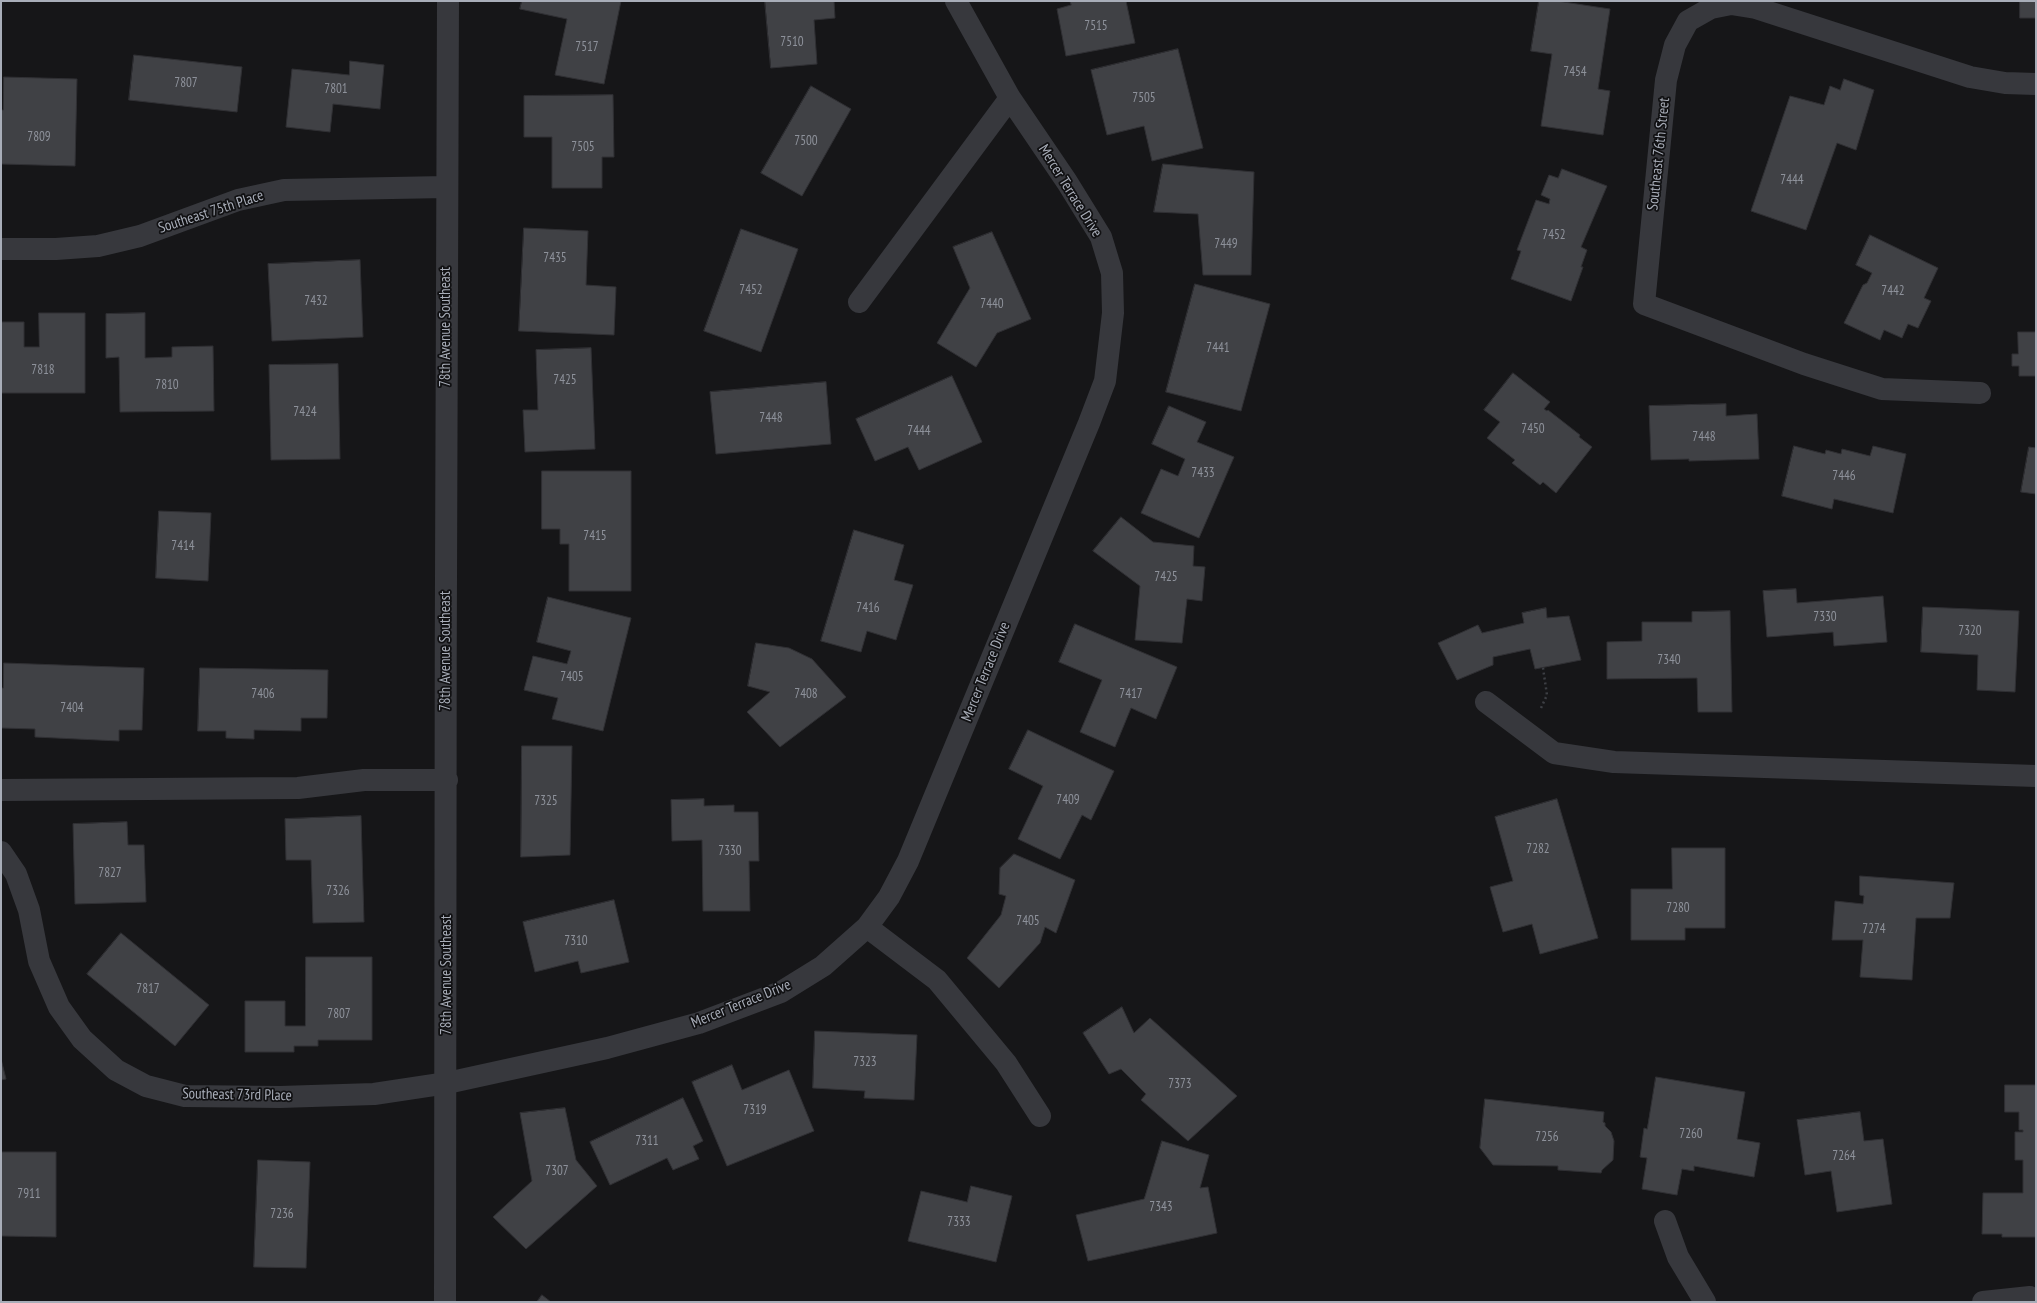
<!DOCTYPE html>
<style>
body{margin:0}
#map{position:relative;width:2037px;height:1303px;overflow:hidden;background:#161618;font-family:"PT Sans Narrow",sans-serif}
canvas{display:block}
.frame{position:absolute;inset:0;border:2px solid #a8adb8;pointer-events:none}
</style>
<div id="map">
<canvas width="2037" height="1303"></canvas>
<div class="frame"></div>
</div>
<script>
const context = document.querySelector('canvas').getContext('2d');
context.lineJoin = 'round';
function fill(path, color) { context.fillStyle = color; context.fill(path, 'evenodd'); }
function stroke(path, color, width, dash) { context.strokeStyle = color; context.lineWidth = width; context.lineCap = dash ? 'butt' : 'round'; context.setLineDash(dash || []); context.stroke(path); }
function write(font, color, halo, rows, align = 'center') {
  context.font = font + ' "PT Sans Narrow",sans-serif'; context.lineWidth = 3.5; context.setLineDash([]); context.textBaseline = 'middle'; context.strokeStyle = halo; context.fillStyle = color; for (const [text, x, y, turn = 0] of rows) {
    context.save(); context.translate(x, y); context.rotate((+turn || 0) * Math.PI / 180); context.textAlign = isNaN(turn) ? turn : align; if (halo) context.strokeText(text, 0, 0); context.fillText(text, 0, 0); context.restore();
  }
}
const building = new Path2D(`
 M522,1h99l-17,83 -49,-9 12,-56 -47,-10z
 M765,1h69l1,17 -21,2 3,44 -46,4z
 M1070,1h56l9,42 -69,13 -9,-47 14,-4z
 M1539,1h18l53,8 -12,80 12,2 -7,44 -62,-9 11,-72 -21,-3z
 M2020,1h16v17h-16z
 M1178,49l25,99 -51,13 -8,-35 -37,9 -16,-65z
 M134,55l108,12 -5,45 -108,-12z
 M350,61l34,4 -4,44 -47,-5 -3,28 -44,-5 6,-58 57,6z
 M4,77l73,2 -2,87 -74,-2v-54h2z
 M1844,79l30,11 -18,60 -19,-7 -31,87 -55,-19 39,-115 34,9 6,-19 10,4z
 M811,86l40,23 -49,87 -41,-23z
 M613,95l1,62h-12v31h-50v-51h-28v-41z
 M1163,164l91,8 -3,103h-48l-5,-61 -44,-2z
 M1562,169l45,17 -26,61 6,3 -6,17h2l-12,34 -60,-22 10,-28 -4,-1 19,-50 13,4 1,-5 -9,-4 8,-20 9,3z
 M524,228l64,3 -2,54 30,2 -2,48 -95,-4z
 M741,229l57,20 -37,103 -57,-21z
 M992,232l39,87 -34,14 -21,34 -39,-24 33,-55 -17,-41z
 M1870,235l68,33 -14,30 7,3 -13,27 -10,-4 -6,14 -18,-8 -4,10 -36,-17 19,-38 4,-2 5,-10 -16,-8z
 M360,260l3,77 -91,4 -4,-77z
 M1195,284l75,20 -29,107 -75,-19z
 M39,313h46v80h-84v-71h23v25h15z
 M145,313v45l27,-1v-10l41,-1 1,65 -94,1 -1,-55 -13,1v-44z
 M2018,332h18v44h-17v-10h-7v-12h6z
 M591,348l4,101 -70,3 -2,-42h15l-2,-60z
 M338,364l2,95 -69,1 -2,-95z
 M1513,373l37,29 -6,7 3,2 1,-1 32,25 -1,2 13,10 -36,46 -13,-11 -3,3 -28,-22 3,-3 -28,-22 13,-16 -16,-12z
 M952,376l30,66 -63,28 -11,-23 -33,14 -19,-42z
 M826,382l5,62 -115,10 -6,-62z
 M1726,404v12l31,-2 2,45 -70,2v-2l-38,1 -2,-54z
 M1169,406l37,16 -9,20 37,15 -35,81 -58,-25 20,-44 17,7 7,-17 -33,-15z
 M1794,446l31,8 1,-4 15,4 1,-5 28,7 3,-10 33,8 -13,59 -59,-14 -2,10 -50,-13z
 M2029,447l7,1v46l-15,-2z
 M542,471h89v120h-62v-47h-9v-15h-18z
 M159,511l52,2 -3,68 -52,-3z
 M1121,517l32,25 41,4 -1,20 12,1 -3,34 -15,-2 -5,44 -47,-3 5,-54 -47,-35z
 M854,530l50,15 -10,35 19,5 -17,55 -29,-9 -6,21 -40,-11z
 M1796,589l1,14 86,-7 4,46 -53,4 -1,-14 -66,5 -4,-46z
 M548,597l83,21 -28,113 -51,-12 6,-21 -34,-8 9,-34 34,8 4,-13 -34,-9z
 M1923,607l96,4 -4,81 -38,-2 1,-35 -57,-3z
 M1546,608l1,10 22,-2 12,44 -46,9 -5,-20 -37,8v8l-36,15 -19,-37 40,-18 4,8 42,-10 -2,-10z
 M1730,611l2,101h-34l-1,-34 -90,1v-37l35,-1v-19h50v-10z
 M1075,624l102,43 -21,52 -25,-11 -16,39 -35,-15 22,-52 -43,-18z
 M756,643l33,5 23,11 34,38 -66,50 -33,-35 23,-20 -22,-6z
 M4,663l140,5 -2,62h-23v11l-84,-4v-8l-34,-1v-40h2z
 M200,668l128,2 -1,48h-26v13l-47,-1v9l-28,-1v-7h-28z
 M1028,730l86,41 -23,49 -9,-5 -22,44 -42,-20 25,-53 -34,-17z
 M522,746h50l-2,109 -49,2z
 M704,799v7l30,-1v7h24l1,49h-10l1,50h-47l-1,-71 -30,1 -1,-41z
 M1557,799l41,139 -58,16 -8,-30 -29,8 -13,-45 23,-6 -18,-64z
 M361,816l3,106 -51,1 -2,-63h-25l-1,-41z
 M127,822l1,23h16l2,57 -71,2 -2,-80z
 M1672,848h53v80h-40v12h-54v-51h41z
 M1014,854l61,26 -19,53 -11,-6 -5,16 -41,45 -32,-30 34,-43 5,-19 -7,-2 1,-26z
 M1860,876l94,7 -4,35h-34l-4,62 -52,-3 3,-37h-31l3,-39 28,3 1,-8 -4,-1z
 M614,900l15,62 -48,11 -3,-12 -43,11 -12,-50z
 M121,933l88,72 -34,41 -88,-72z
 M306,957h66v83h-54v6h-24v6h-49v-51h40v25h20z
 M1122,1007l12,26 16,-15 87,78 -49,45 -47,-41 5,-6 -25,-25 -12,5 -26,-41z
 M815,1031l102,4 -3,65 -50,-2 1,-7 -52,-3z
 M1,1059l5,20 -5,1z
 M732,1065l10,25 47,-20 25,61 -87,35 -35,-84z
 M1656,1077l89,15 -8,47 23,4 -6,34 -60,-11v5l-12,-2 -5,26 -35,-6 5,-31 -7,-1 4,-29 3,1z
 M2005,1085h31v152h-34v-3h-20l1,-41h40v-33h-8v-28h8v-2h-4v-18h-14z
 M683,1098l20,43 -10,5 6,13 -26,11 -6,-12 -57,27 -20,-43z
 M1485,1099l119,13 -1,10 2,1v3l6,6 3,9 -1,19 -11,10 -1,3 -43,-3v-4l-65,-1 -13,-17z
 M565,1108l11,52 21,26 -71,63 -33,-32 39,-36 -12,-68z
 M1860,1112l4,29 19,-2 9,65 -55,8 -6,-41 -26,4 -8,-55z
 M1162,1141l47,14 -9,33 8,-1 9,46 -129,28 -12,-46 68,-16z
 M1,1152h55v85l-55,-1z
 M258,1160l52,2 -4,106 -52,-1z
 M971,1186l41,10 -16,66 -88,-21 13,-50 46,11z
 M542,1295l9,7h-14z`);
fill(building, '#404145');
stroke(building, '#303034', 1);
stroke(new Path2D(`
 M1541,708l6,-13 -4,-27`), '#3d3f44', 2.5, [2, 3]);
stroke(new Path2D(`
 M1,249h55l42,-3 42,-10 98,-36 46,-10 162,-3
 M859,302l151,-204
 M1980,393l-98,-4 -78,-25 -160,-60 22,-224 9,-35 13,-24 23,-13 20,-4 25,4 214,69 35,6 31,1
 M1486,702l68,51 60,9 422,14
 M1,790l297,-2 66,-8h83
 M1,852l15,22 13,36 10,51 20,46 23,32 34,31 30,16 39,10 95,1 94,-3 73,-11 160,-35 92,-25 82,-31 42,-26 44,-39 22,-30 19,-36 181,-438 16,-42 8,-68 -1,-40 -11,-36 -34,-55 -57,-84 -54,-97
 M867,927l70,53 69,83 34,53
 M1665,1221l13,36 27,45
 M445,1302c3,-434 -2,-867 3,-1301
 M1983,1302l47,-5 6,3`), '#37383d', 22);
write('13px', '#8e929b', null, [
 ["7515",1096,26],
 ["7510",792,42],
 ["7517",587,47],
 ["7454",1575,72],
 ["7807",186,83],
 ["7801",336,89],
 ["7505",1144,98],
 ["7809",39,137],
 ["7500",806,141],
 ["7505",583,147],
 ["7444",1792,180],
 ["7452",1554,235],
 ["7449",1226,244],
 ["7435",555,258],
 ["7452",751,290],
 ["7442",1893,291],
 ["7432",316,301],
 ["7440",992,304],
 ["7441",1218,348],
 ["7818",43,370],
 ["7425",565,380],
 ["7810",167,385],
 ["7424",305,412],
 ["7448",771,418],
 ["7450",1533,429],
 ["7444",919,431],
 ["7448",1704,437],
 ["7433",1203,473],
 ["7446",1844,476],
 ["7415",595,536],
 ["7414",183,546],
 ["7425",1166,577],
 ["7416",868,608],
 ["7330",1825,617],
 ["7320",1970,631],
 ["7340",1669,660],
 ["7405",572,677],
 ["7406",263,694],
 ["7408",806,694],
 ["7417",1131,694],
 ["7404",72,708],
 ["7409",1068,800],
 ["7325",546,801],
 ["7282",1538,849],
 ["7330",730,851],
 ["7827",110,873],
 ["7326",338,891],
 ["7280",1678,908],
 ["7405",1028,921],
 ["7274",1874,929],
 ["7310",576,941],
 ["7817",148,989],
 ["7807",339,1014],
 ["7323",865,1062],
 ["7373",1180,1084],
 ["7319",755,1110],
 ["7260",1691,1134],
 ["7256",1547,1137],
 ["7311",647,1141],
 ["7264",1844,1156],
 ["7307",557,1171],
 ["7911",29,1194],
 ["7343",1161,1207],
 ["7236",282,1214],
 ["7333",959,1222]
]);
write('15px', '#a8adb8', '#111113', [
 ["Southeast 76th Street",1659,154,-84],
 ["Mercer Terrace Drive",1070,191,58],
 ["Southeast 75th Place",211,212,-18],
 ["78th Avenue Southeast",446,327,-90],
 ["78th Avenue Southeast",446,651,-90],
 ["Mercer Terrace Drive",986,672,-68],
 ["78th Avenue Southeast",447,975,-90],
 ["Mercer Terrace Drive",741,1004,-22],
 ["Southeast 73rd Place",237,1095,1]
]);
</script>
